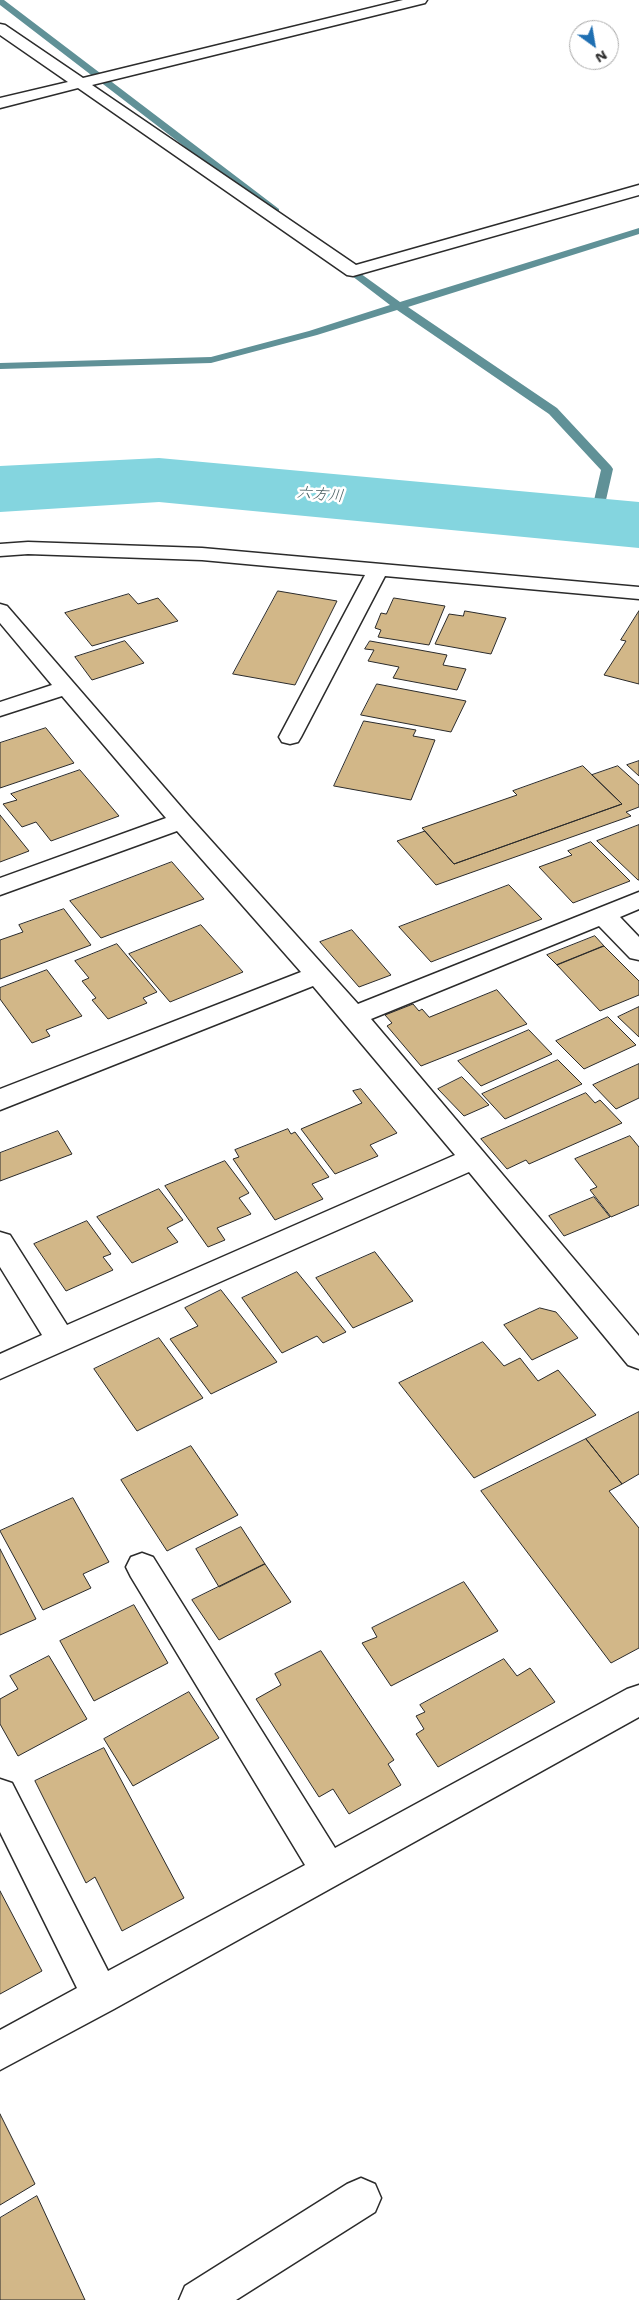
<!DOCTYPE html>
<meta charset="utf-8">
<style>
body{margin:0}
#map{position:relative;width:639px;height:2300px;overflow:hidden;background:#fff;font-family:"Shantell Sans",sans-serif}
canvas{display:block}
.north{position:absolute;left:569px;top:20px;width:50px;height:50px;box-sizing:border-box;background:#fff;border:1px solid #aaa;border-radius:50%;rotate:148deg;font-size:14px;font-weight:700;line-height:20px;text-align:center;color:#2b2b2b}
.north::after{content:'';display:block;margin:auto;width:18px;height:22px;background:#1f6fb2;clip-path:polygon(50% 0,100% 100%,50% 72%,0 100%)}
</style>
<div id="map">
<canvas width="639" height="2300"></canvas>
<div class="north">N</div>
</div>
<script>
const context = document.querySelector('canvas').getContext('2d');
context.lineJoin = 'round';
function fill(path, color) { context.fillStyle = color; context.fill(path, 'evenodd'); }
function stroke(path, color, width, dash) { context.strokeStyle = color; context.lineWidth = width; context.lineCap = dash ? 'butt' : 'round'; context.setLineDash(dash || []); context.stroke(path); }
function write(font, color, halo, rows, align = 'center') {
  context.font = font + ' "Shantell Sans","Klee One",sans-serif'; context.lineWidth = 5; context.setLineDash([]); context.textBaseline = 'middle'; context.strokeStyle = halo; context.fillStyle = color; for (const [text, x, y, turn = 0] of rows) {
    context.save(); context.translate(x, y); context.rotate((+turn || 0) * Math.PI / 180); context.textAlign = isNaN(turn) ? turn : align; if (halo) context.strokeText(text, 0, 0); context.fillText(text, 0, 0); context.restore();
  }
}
fill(new Path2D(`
 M0,0h4l275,209v4h-8l-271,-208z
 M639,228v6l-231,73 149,101 54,58 2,3 -12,53 -6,4 -6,-4 12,-52 -52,-56 -152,-104 -80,25 -106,28 -211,6v-6l211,-6 98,-26 81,-26 -55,-42 -1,-2 5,-3 61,44z`), '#609197');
fill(new Path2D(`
 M159,458l480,44v46l-480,-46 -159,10v-46z`), '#84d5df');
const building = new Path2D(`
 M278,591l59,10 -42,84 -62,-11z
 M129,594l9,10 20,-6 20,23 -86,25 -27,-33z
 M394,598l51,8 -16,39 -51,-8 3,-7 -6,-2 6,-15 5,1z
 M465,611l41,7 -15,36 -56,-10 14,-30 14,2z
 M639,611v73l-35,-9 22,-34 -5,-1z
 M125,641l19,22 -52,17 -17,-23z
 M370,641l77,14 -4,10 23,4 -9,21 -64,-12 6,-11 -31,-6 6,-11 -9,-1z
 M377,684l89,17 -15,31 -90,-17z
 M364,721l52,9 -3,6 22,4 -24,60 -77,-14z
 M46,728l28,35 -74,25v-45z
 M639,761v15l-12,-11z
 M583,766l39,38 -168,60 -32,-36 95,-33 -4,-4z
 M618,766l21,19v22l-13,5 5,4 -195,69 -39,-44 28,-10 29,33 168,-60 -30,-29z
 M80,770l39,46 -68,25 -15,-19 -14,5 -19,-23 14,-4 -6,-6z
 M0,815l29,36 -29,11z
 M639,825v55h-1l-41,-39z
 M591,842l39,39 -57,22 -34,-36 33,-12 -4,-4z
 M172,862l32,37 -103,39 -31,-37z
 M509,885l33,34 -111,43 -32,-35z
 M64,909l27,36 -91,34v-39l23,-8 -4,-7z
 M201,925l42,47 -73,30 -41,-48z
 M352,930l39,45 -32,12 -39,-45z
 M595,936l9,10 -47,19 -10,-10z
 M117,944l40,48 -14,6 4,5 -39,16 -16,-19 4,-2 -14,-17 7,-3 -14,-17z
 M604,946l35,35v14l-39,16 -43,-46z
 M47,970l35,46 -36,14 4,6 -18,7 -32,-44v-11z
 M497,990l30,34 -106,42 -34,-40 5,-3 -7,-8 28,-11 6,7 3,-2 7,8z
 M639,1007v30l-21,-20z
 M608,1017l28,28 -52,24 -28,-28z
 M529,1030l23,24 -71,32 -23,-25z
 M558,1060l24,24 -77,35 -23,-25z
 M639,1064v34l-23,11 -23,-24z
 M462,1077l27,28 -25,11 -26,-27z
 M361,1089l36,44 -27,12 8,11 -43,18 -34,-45 61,-26 -9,-12z
 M586,1093l9,10 5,-3 22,23 -93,41 -3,-4 -19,9 -26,-30z
 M288,1129l3,5 4,-2 34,45 -17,7 11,15 -48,21 -42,-61 6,-2 -4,-7z
 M58,1131l14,23 -72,27v-28z
 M630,1136l9,11v58l-28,12 -21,-27 7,-3 -22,-28z
 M225,1161l24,32 -10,5 12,16 -34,14 8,12 -17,7 -43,-61z
 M159,1189l24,31 -16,8 11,14 -46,21 -35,-46z
 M594,1197l16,20 -46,19 -15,-20z
 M87,1221l24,33 -8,3 10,13 -47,21 -32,-47z
 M375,1252l38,49 -60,27 -37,-50z
 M297,1272l49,60 -23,11 -6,-7 -35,17 -40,-55z
 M221,1290l56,72 -66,32 -41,-55 28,-13 -13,-18z
 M540,1308l16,4 22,26 -46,22 -28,-35z
 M159,1338l44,60 -66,33 -43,-62z
 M483,1342l21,24 16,-8 18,23 20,-11 38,45 -122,63 -75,-95z
 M639,1412v62l-17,10 -36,-45z
 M586,1439l36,45 -13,7 30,37v120l-28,15 -130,-172z
 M191,1446l47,69 -71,36 -46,-71z
 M73,1498l36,64 -26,12 8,14 -48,22 -43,-79z
 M241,1527l24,37 -46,23 -23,-38z
 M0,1549l36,70 -36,16z
 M265,1564l26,38 -72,38 -27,-40z
 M464,1582l34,49 -107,55 -29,-43 15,-6 -5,-9z
 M134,1605l34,58 -74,38 -34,-60z
 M321,1651l73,109 -6,4 13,21 -52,29 -16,-25 -14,8 -63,-98 25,-14 -6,-11z
 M49,1656l38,63 -69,37 -18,-32v-25l18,-10 -8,-13z
 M504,1659l13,17 13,-8 25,34 -117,65 -22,-33 8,-5 -8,-13 9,-4 -5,-7z
 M189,1692l30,46 -86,48 -29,-47z
 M104,1748l80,150 -62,33 -27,-54 -9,6 -51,-102z
 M0,1891l42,80 -42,23z
 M0,2114l35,70 -35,21z
 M37,2196l48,104h-85v-82z`);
fill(building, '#d2b788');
stroke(building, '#2b2b2b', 1);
const street = new Path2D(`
 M403,0h24l-2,3 -333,82 264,180 283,-80v10l-286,81 -6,-1 -269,-187 -78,20v-10l68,-16 -68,-47v-11l5,1 78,53z
 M28,542l174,6 437,39v12l-254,-23 -84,161 -3,5 -8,2 -8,-2 -3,-5 86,-162 -163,-15 -174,-6 -28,2v-12z
 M0,604l7,2 182,210 169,188 281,-112v17l-19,8 19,20v23l-9,-2 -31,-32 -228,93 268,317v33l-11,-4 -159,-193 -469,207v-25l42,-19 -42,-68v-35l10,3 57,90 388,-170 -142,-169 -313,124v-21l301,-117 -124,-141 -177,64v-17l166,-60 -104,-122 -62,20v-14l52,-17 -52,-62z
 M142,1553l11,4 182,291 292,-159 12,-4v32l-525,292 -114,61v-40l77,-42 -77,-156v-53l12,4 96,188 197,-106 -174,-288 -5,-10 5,-10z
 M361,2178l14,6 6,14 -6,14 -139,88h-57l6,-14 162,-102z`);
stroke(street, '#2b2b2b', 3);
fill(street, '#fff');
write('italic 16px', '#465e61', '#fff', [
 ["六方川",320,495,5]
]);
</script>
